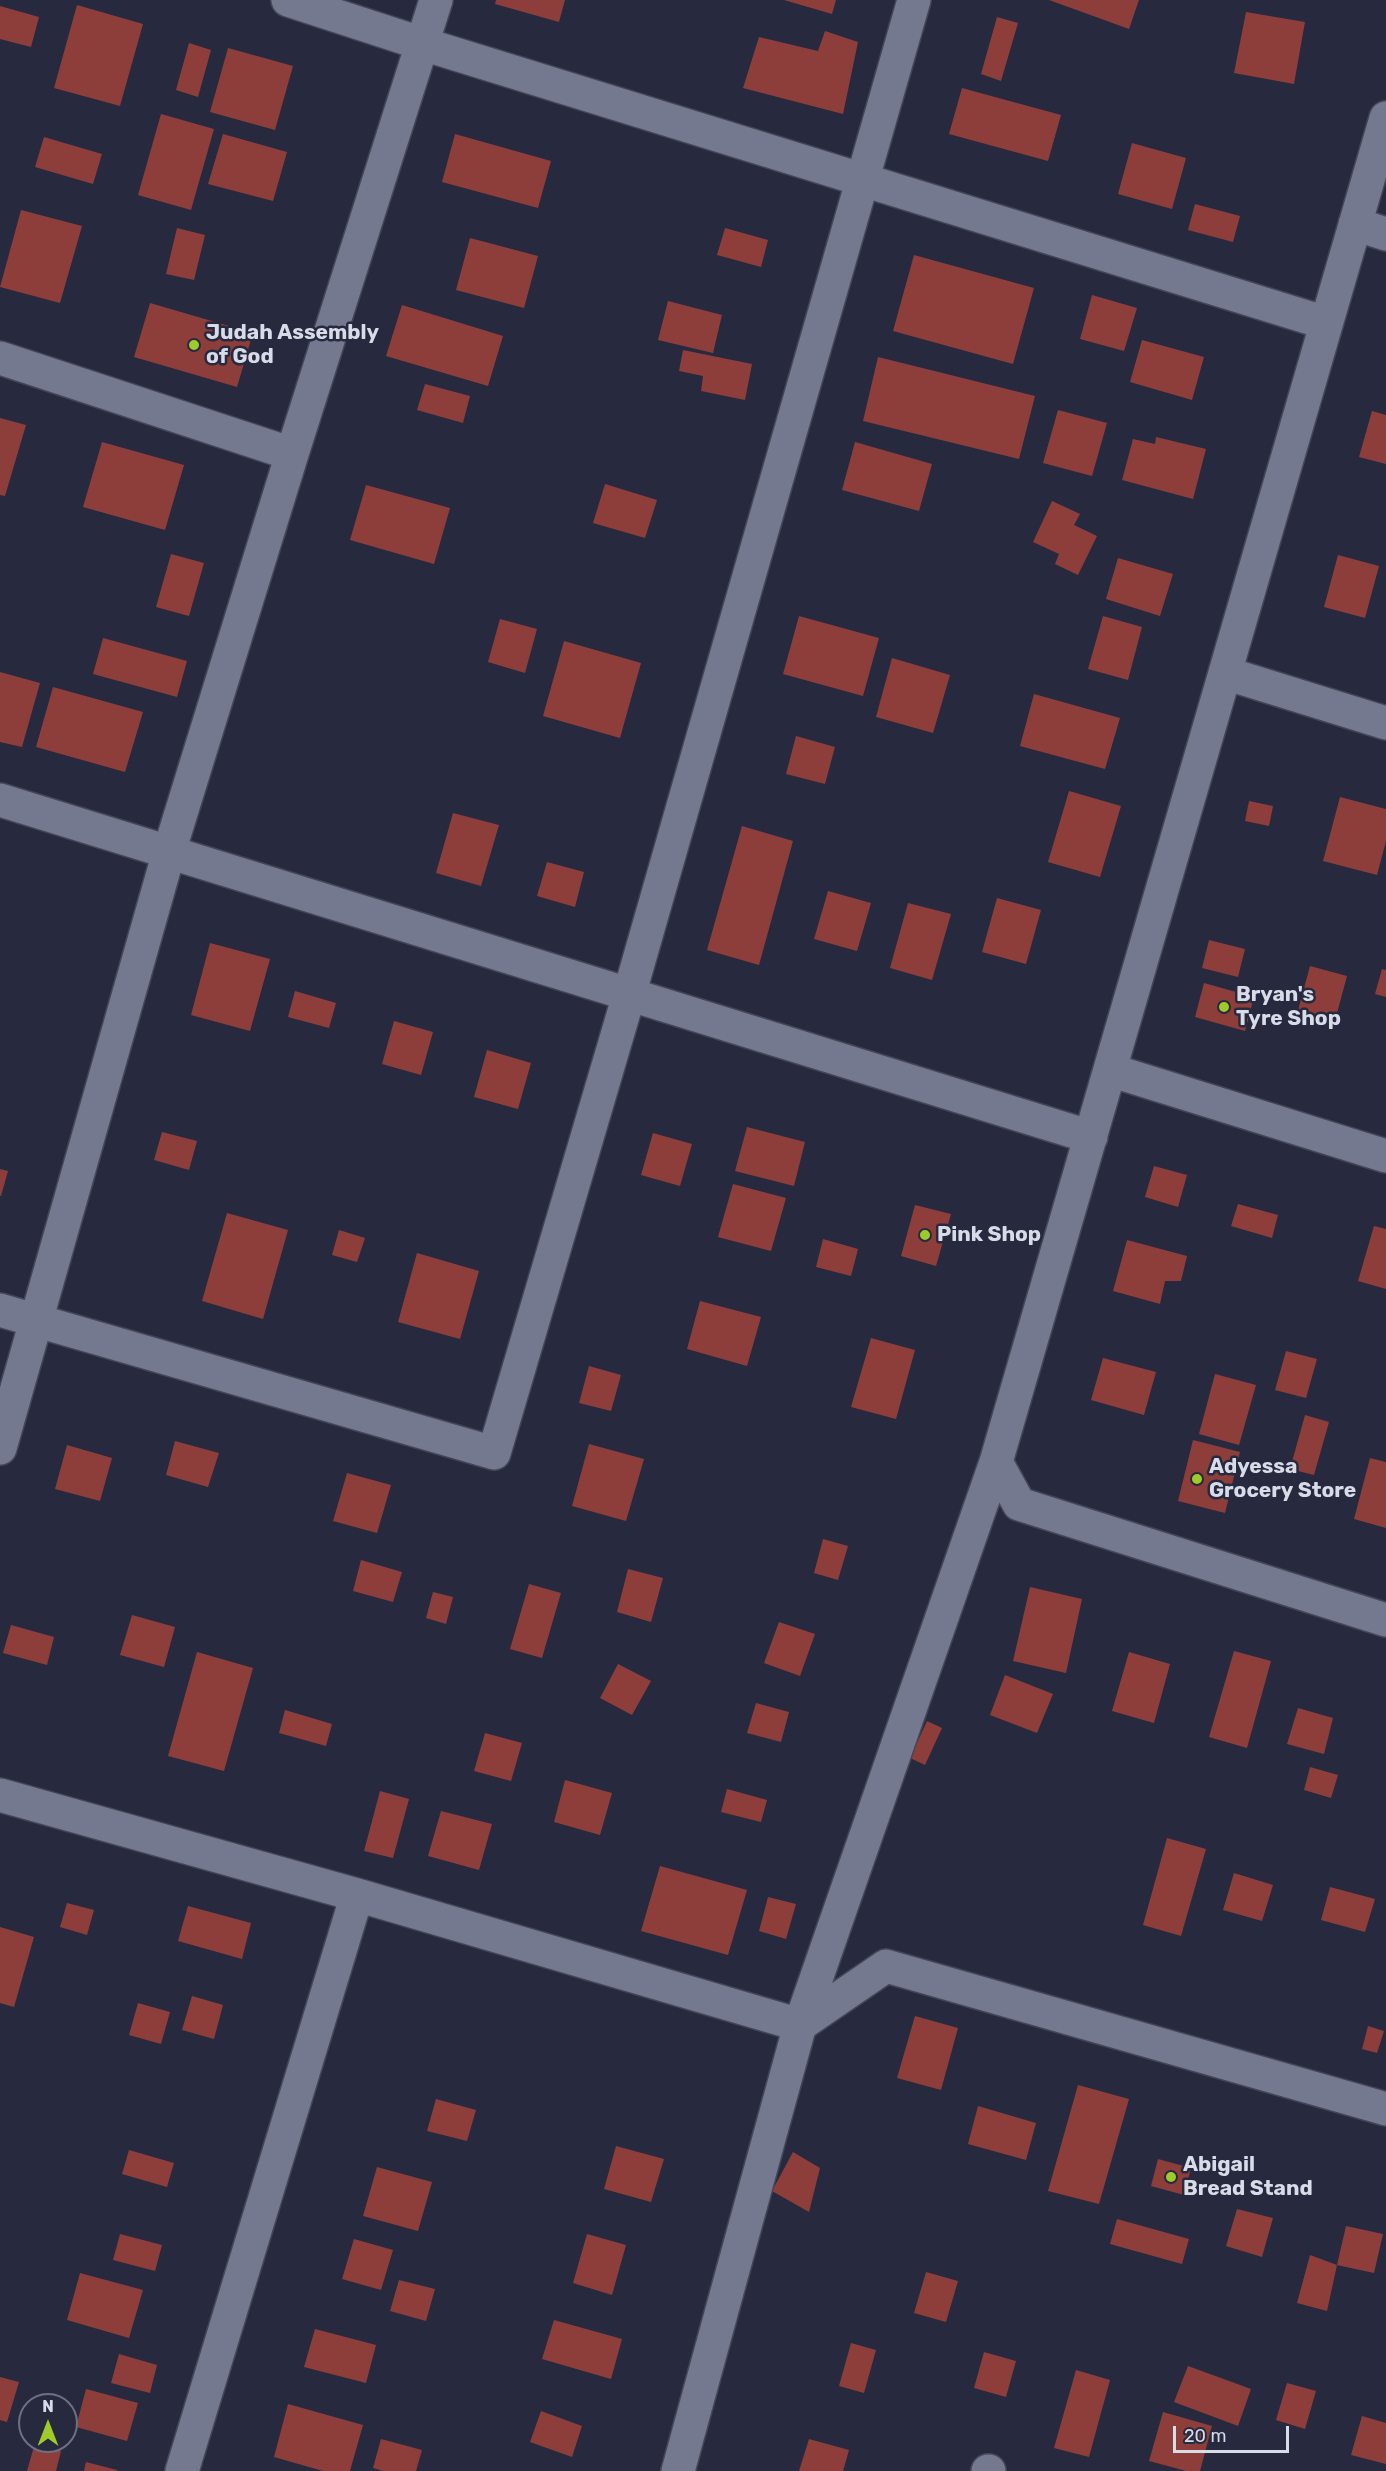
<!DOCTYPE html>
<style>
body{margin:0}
#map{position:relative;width:1386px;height:2471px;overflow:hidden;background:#272a3e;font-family:Rubik,sans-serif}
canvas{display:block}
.north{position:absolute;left:18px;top:2393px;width:60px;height:60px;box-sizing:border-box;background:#272a3e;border:2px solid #6e7182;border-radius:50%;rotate:0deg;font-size:16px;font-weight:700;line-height:24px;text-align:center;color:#d8dbe8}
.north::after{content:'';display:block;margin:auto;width:21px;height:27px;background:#9fca2c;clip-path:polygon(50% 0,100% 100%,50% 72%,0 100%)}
.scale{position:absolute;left:1173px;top:2426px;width:116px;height:27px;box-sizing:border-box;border:3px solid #d8dbe8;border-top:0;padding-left:8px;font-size:18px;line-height:21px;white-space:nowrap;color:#d8dbe8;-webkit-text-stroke:4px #272a3e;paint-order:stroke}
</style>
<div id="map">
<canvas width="1386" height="2471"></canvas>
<div class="north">N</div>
<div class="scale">20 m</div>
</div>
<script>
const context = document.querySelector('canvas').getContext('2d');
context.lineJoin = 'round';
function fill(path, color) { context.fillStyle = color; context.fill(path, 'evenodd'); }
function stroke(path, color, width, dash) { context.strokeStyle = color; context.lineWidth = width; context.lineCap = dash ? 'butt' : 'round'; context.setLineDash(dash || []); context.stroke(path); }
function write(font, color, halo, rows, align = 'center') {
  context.font = font + ' Rubik,sans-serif'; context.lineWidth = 5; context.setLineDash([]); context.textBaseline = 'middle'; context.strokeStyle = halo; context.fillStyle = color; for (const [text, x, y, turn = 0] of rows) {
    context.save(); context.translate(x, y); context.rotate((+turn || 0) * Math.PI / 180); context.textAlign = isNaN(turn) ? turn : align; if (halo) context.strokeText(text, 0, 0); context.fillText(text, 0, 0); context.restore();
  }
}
fill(new Path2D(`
 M496,0h69l-6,22 -64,-18z
 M784,0h52l-4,14z
 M1049,0h90l-10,29z
 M77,5l66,19 -23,82 -66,-18z
 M0,6l39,11 -8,30 -31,-8z
 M1246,12l59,10 -11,62 -60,-11z
 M997,17l21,6 -17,58 -20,-7z
 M825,31l33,11 -15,72 -100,-26 16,-51 59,14z
 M189,43l22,7 -13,47 -22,-7z
 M228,48l65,18 -18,64 -65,-18z
 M962,88l99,27 -13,46 -99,-27z
 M161,114l53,15 -23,81 -53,-15z
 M223,134l64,18 -14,49 -65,-17z
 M455,134l96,27 -13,47 -96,-26z
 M44,137l58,17 -9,30 -58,-17z
 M1132,143l54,15 -14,51 -54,-15z
 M1195,204l45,12 -7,26 -45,-12z
 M21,210l61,16 -22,77 -60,-16z
 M177,228l28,7 -11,45 -28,-6z
 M725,228l43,12 -7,27 -44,-12z
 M470,238l68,18 -14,52 -68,-18z
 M914,255l120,33 -21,76 -120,-33z
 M1092,295l45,13 -13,43 -44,-12z
 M668,301l54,14 -9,38 -55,-13z
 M150,303l103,30 -16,54 -103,-30z
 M402,305l101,31 -15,50 -102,-30z
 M1142,340l62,17 -12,43 -62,-18z
 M683,350l69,14 -7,36 -44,-9 2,-15 -24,-5z
 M878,357l157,39 -16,63 -156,-38z
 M425,384l45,12 -7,27 -46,-13z
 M1058,410l49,13 -15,53 -49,-13z
 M1372,411l14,4v49l-27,-7z
 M0,418l26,7 -21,71 -5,-1z
 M1156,437l50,12 -13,50 -71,-19 11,-41 22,5z
 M102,442l82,23 -19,65 -82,-23z
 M855,442l77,22 -13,47 -77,-21z
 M605,484l52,16 -12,38 -52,-15z
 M366,485l84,23 -16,56 -84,-24z
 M1052,501l28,13 -6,11 23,11 -19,39 -23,-11 4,-10 -26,-12z
 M171,554l33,9 -15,53 -33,-9z
 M1338,555l41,11 -14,52 -41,-11z
 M1118,558l55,16 -13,42 -54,-17z
 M799,616l80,22 -16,58 -80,-22z
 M1103,616l39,11 -14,53 -40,-11z
 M500,619l37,10 -12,44 -37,-11z
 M103,638l84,23 -10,36 -84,-23z
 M564,641l77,22 -21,75 -77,-22z
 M892,658l58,17 -17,58 -57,-16z
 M0,672l40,11 -18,64 -22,-5z
 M53,687l90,25 -18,60 -89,-25z
 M1034,694l86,24 -15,51 -85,-23z
 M796,736l39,11 -10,37 -39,-10z
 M1069,791l52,15 -21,71 -52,-15z
 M1340,797l46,12v32l-9,34 -54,-14z
 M1249,801l24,5 -4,20 -24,-5z
 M453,813l46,12 -18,61 -45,-13z
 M742,826l51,15 -34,124 -52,-15z
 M547,862l37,10 -9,35 -38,-11z
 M828,891l43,12 -14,48 -43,-12z
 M997,898l44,12 -15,54 -44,-12z
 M908,903l43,11 -19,66 -42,-12z
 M1209,940l36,9 -7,28 -36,-9z
 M210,943l60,16 -20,72 -59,-16z
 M1310,966l37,10 -14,52 -37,-10z
 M1382,969l4,1v27l-11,-3z
 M1204,983l50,14 -9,34 -50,-14z
 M295,991l41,12 -7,25 -41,-11z
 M394,1021l39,11 -12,43 -39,-11z
 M487,1050l44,13 -13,46 -44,-12z
 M747,1127l58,15 -11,44 -59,-15z
 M162,1132l35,9 -8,29 -35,-10z
 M653,1133l39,11 -12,42 -39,-11z
 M1154,1166l33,9 -9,32 -33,-10z
 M0,1169l8,2 -7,25h-1z
 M733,1184l53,14 -15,53 -53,-14z
 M1238,1204l40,11 -6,23 -41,-12z
 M915,1205l36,9 -15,52 -35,-10z
 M227,1213l61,17 -25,89 -61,-18z
 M1374,1226l12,3v60l-28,-8z
 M339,1230l26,8 -8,24 -25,-7z
 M823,1239l35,10 -7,27 -35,-9z
 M1127,1240l60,16 -6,25h-16l-5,23 -47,-13z
 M417,1253l62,18 -19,68 -62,-17z
 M700,1301l61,16 -14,49 -60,-17z
 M871,1338l44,12 -19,69 -45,-12z
 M1286,1351l31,8 -11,39 -31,-8z
 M1103,1358l53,14 -12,43 -53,-15z
 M589,1366l32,9 -10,36 -32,-8z
 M1215,1374l41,11 -17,60 -40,-11z
 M1305,1415l24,7 -15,53 -24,-6z
 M1193,1440l47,12 -15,61 -47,-12z
 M175,1441l44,12 -11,34 -42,-12z
 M589,1444l55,15 -18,62 -54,-15z
 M67,1445l45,13 -12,43 -45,-12z
 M1370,1458l16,4v66l-32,-9z
 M347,1473l44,12 -14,48 -44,-12z
 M823,1539l25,7 -10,34 -24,-7z
 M361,1560l41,12 -9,30 -40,-11z
 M628,1569l35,9 -12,44 -34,-10z
 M529,1584l32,9 -19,65 -32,-9z
 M1030,1587l52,12 -16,74 -53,-12z
 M433,1592l20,5 -7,27 -20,-6z
 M132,1615l43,12 -11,40 -44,-12z
 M779,1622l36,12 -15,42 -36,-13z
 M11,1625l43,12 -7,28 -44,-12z
 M1234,1651l37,10 -24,87 -38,-11z
 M197,1652l56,16 -29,103 -56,-15z
 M1129,1652l41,12 -16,59 -42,-12z
 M618,1664l33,17 -19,34 -32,-17z
 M1005,1675l48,19 -16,39 -47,-18z
 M756,1703l33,9 -8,30 -34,-9z
 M1298,1708l35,10 -9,36 -37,-10z
 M285,1710l47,14 -6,22 -47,-13z
 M927,1721l15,7 -17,37 -15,-7z
 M485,1733l37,10 -11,38 -37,-10z
 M1310,1767l28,8 -7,23 -27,-8z
 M565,1780l47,13 -12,42 -46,-13z
 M727,1789l40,11 -6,22 -40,-10z
 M380,1791l29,8 -16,59 -29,-7z
 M441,1811l51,13 -13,46 -51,-14z
 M1167,1838l39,11 -25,87 -38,-11z
 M660,1866l87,24 -19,65 -87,-24z
 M1234,1873l39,12 -11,36 -39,-11z
 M1330,1887l45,12 -10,33 -44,-12z
 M768,1897l28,7 -10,35 -27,-8z
 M67,1903l27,7 -7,25 -27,-8z
 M188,1906l63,17 -9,36 -64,-18z
 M0,1927l34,10 -20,70 -14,-4z
 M192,1996l31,9 -9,34 -32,-9z
 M138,2003l32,9 -9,32 -32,-9z
 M915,2016l43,12 -17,62 -44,-12z
 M1368,2026l16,5 -7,22 -15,-4z
 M1078,2085l51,14 -30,105 -51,-13z
 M436,2099l40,11 -9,31 -40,-10z
 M978,2106l58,17 -10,37 -58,-16z
 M616,2146l48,13 -13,43 -47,-13z
 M129,2150l45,13 -7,24 -45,-13z
 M793,2152l27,16 -11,44 -37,-21z
 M1158,2159l33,9 -7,27 -33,-9z
 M377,2167l55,15 -14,49 -55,-15z
 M1237,2209l36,9 -11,39 -36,-11z
 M1117,2219l72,20 -7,25 -72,-20z
 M1346,2226l37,8 -9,39 -37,-8 -10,46 -30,-8 13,-48 27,10z
 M120,2234l42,11 -7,26 -42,-11z
 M587,2234l39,11 -14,50 -39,-12z
 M354,2239l39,11 -12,40 -39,-11z
 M926,2272l32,9 -12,41 -32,-9z
 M80,2273l63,17 -14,48 -62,-18z
 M399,2280l36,9 -9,32 -36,-10z
 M554,2320l68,19 -11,40 -69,-20z
 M315,2329l61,16 -10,38 -62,-16z
 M851,2343l25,7 -12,43 -25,-7z
 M984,2352l32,9 -10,36 -32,-9z
 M119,2354l38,11 -7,28 -39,-10z
 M1188,2366l63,23 -13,37 -64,-24z
 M1076,2370l34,10 -21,77 -35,-9z
 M0,2377l19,5 -12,40 -7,-2z
 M1287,2383l29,8 -11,38 -29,-9z
 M86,2389l52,14 -11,38 -51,-14z
 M288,2404l75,21 -13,46h-27l-49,-14z
 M541,2411l41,15 -10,31 -42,-15z
 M1163,2412l49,14 -12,45h-14l-37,-10z
 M1362,2416l24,7v41l-35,-9z
 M381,2439l41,11 -6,21h-33l-10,-3z
 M809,2439l40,11 -6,21h-44z
 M35,2443l26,8 -5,20h-29z
 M86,2462l31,8v1h-33z`), '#8d3e3a');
const street = new Path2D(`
 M288,0l135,44 903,279
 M1355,224l31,10
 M0,358l292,96
 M1225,673l161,50
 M0,800l1091,337
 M1110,1070l276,86
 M0,1310l494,143 135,-458 285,-995
 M0,1448l169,-596 123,-398 144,-454
 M996,1462l23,42 367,116
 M0,1795l357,100 443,130 86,-59 500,143
 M182,2471l175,-576
 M678,2471l122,-446 196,-563 390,-1344
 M988,2471h1`);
stroke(street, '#444657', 36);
stroke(street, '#747990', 33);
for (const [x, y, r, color] of [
 [194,345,6,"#9fca2c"],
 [1224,1007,6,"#9fca2c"],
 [925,1235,6,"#9fca2c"],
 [1197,1479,6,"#9fca2c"],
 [1171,2177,6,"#9fca2c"]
]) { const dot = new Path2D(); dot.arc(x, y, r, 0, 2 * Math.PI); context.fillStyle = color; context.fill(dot); stroke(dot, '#272a3e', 2); }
write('bold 21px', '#d8dbe8', '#272a3e', [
 ["Judah Assembly",206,333],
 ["of God",206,357],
 ["Bryan's",1236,995],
 ["Tyre Shop",1236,1019],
 ["Pink Shop",937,1235],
 ["Adyessa",1209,1467],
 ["Grocery Store",1209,1491],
 ["Abigail",1183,2165],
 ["Bread Stand",1183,2189]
], 'left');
</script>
